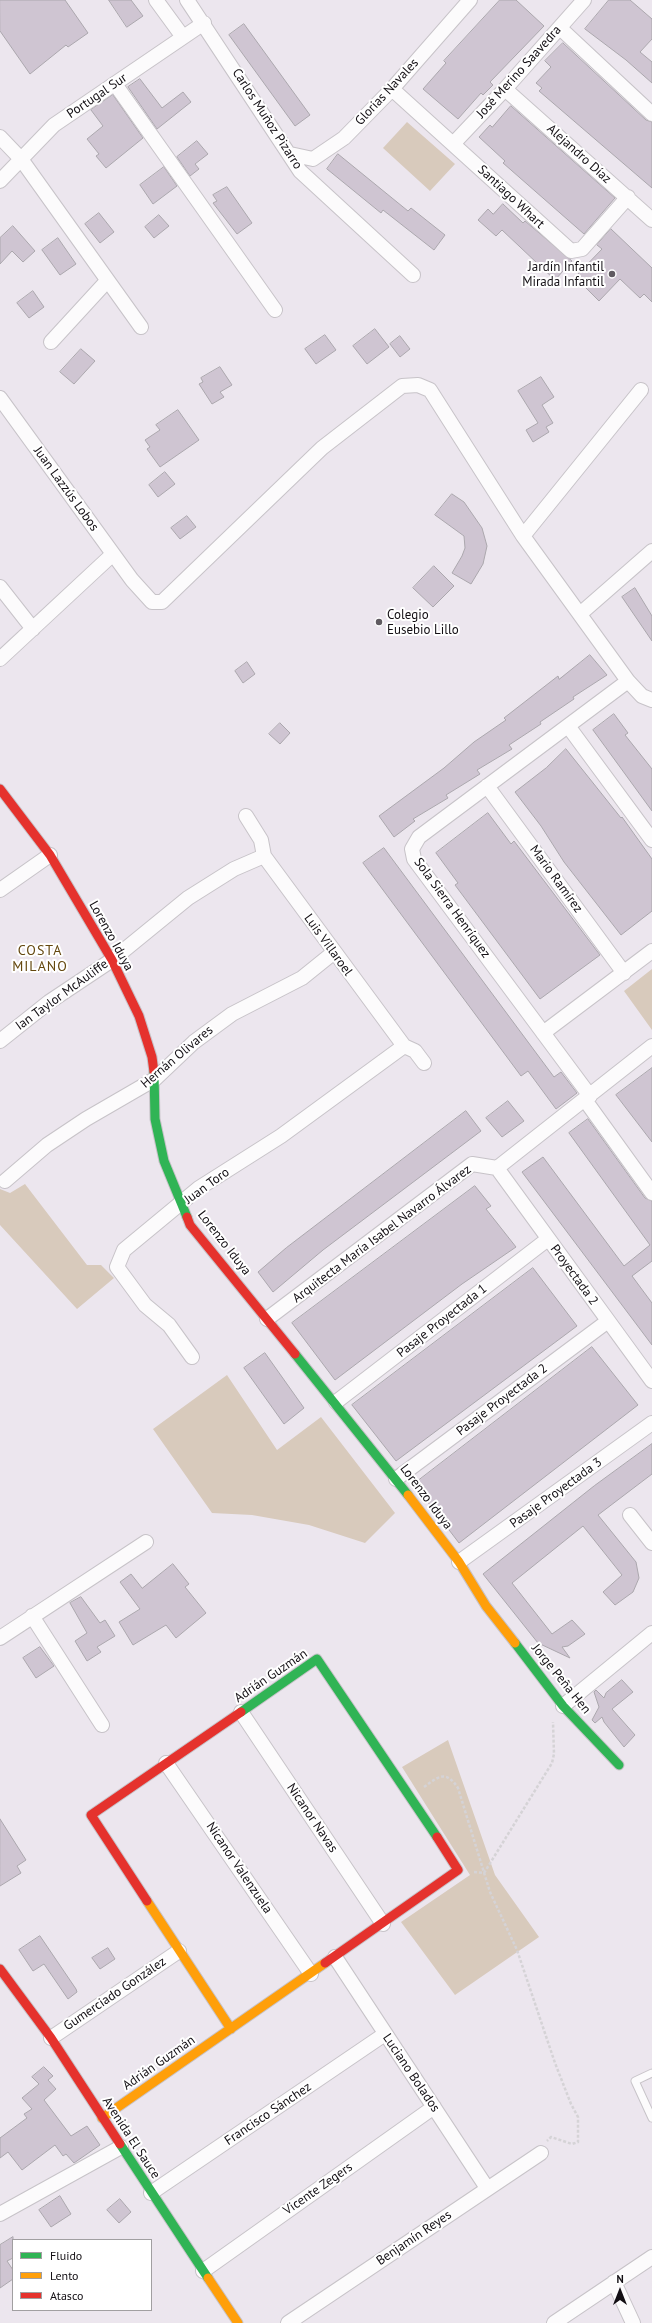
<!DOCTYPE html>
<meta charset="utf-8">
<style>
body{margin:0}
#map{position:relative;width:652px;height:2323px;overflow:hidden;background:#ece6ee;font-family:"PT Sans",sans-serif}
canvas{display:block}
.legend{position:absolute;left:12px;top:2239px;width:140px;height:72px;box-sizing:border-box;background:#fff;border:1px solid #a19fa1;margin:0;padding:5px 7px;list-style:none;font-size:12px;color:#130f14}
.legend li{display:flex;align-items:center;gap:8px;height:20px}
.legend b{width:20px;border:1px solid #a19fa1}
.north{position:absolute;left:600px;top:2271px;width:40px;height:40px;-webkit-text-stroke:3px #fff;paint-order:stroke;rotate:0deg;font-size:11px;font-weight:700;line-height:16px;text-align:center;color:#130f14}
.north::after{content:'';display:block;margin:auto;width:14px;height:18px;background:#130f14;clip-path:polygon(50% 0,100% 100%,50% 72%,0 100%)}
</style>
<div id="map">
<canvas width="652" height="2323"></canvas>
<ul class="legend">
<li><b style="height:5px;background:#30b455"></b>Fluido</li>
<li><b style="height:5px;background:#ff9f0a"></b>Lento</li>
<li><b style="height:5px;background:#e5322d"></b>Atasco</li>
</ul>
<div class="north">N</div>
</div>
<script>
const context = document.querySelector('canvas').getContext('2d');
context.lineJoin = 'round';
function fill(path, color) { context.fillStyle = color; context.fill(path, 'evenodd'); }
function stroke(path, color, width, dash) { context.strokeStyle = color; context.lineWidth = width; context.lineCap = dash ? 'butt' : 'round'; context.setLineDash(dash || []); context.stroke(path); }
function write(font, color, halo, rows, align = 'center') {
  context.font = font + ' "PT Sans",sans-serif'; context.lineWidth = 4; context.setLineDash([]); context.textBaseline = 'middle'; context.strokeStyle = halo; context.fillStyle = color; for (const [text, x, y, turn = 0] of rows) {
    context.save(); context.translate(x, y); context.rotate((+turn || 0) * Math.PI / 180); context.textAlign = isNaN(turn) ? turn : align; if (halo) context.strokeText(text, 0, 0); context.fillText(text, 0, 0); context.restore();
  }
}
fill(new Path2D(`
 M407,122l48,42 -25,27 -47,-43z
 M652,969v61l-28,-39z
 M25,1184l62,81h14l13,13 -37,31 -77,-84v-36l10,4z
 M227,1375l50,75 44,-33 74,96 -30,30 -56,-18 -57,-10 -40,-2 -59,-84z
 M448,1740l47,135 44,62 -84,58 -54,-73 69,-47 -68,-108z`), '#d8cabc');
const building = new Path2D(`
 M0,0h65l23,33 -20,14 -2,-2 -36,29 -30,-43z
 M109,0h22l12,16 -16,11z
 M500,0h16l28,26 -54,56 3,3 -10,10 -2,-2 -23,26 -35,-30 23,-26 -2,-2z
 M609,0h21l22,19v20l-12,13 12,10v21l-26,-23 -41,-31z
 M244,24l66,91 -15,11 -66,-91z
 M563,43l83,77 6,2v66l-113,-97 3,-3 -6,-5 15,-16 -6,-6z
 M140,79l22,29 21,-16 8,10 -34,27 -29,-42z
 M113,95l30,43 -37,30 -10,-12 3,-2 -12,-15 16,-13 -12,-16z
 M511,106l104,92 -31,36 -81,-71 2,-2 -26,-24 11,-12 2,2z
 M197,141l11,13 -13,10 4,5 -9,7 -13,-19z
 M338,154l70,57 3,-3 34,27 -11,15 -51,-40 -2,3 -54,-44z
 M164,167l13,19 -24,18 -13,-19z
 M227,187l25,36 -15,11 -24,-31 4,-2 -4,-6z
 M503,204l20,19 2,-2 47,40 -17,19 -53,-50 -6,6 -18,-16 10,-11 5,5z
 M99,213l15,19 -14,11 -15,-19z
 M159,215l10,11 -15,12 -9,-11z
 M13,226l22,25 -12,11 -11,-11 -12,13v-26z
 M611,229l41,39v34l-8,-8 -4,4 -20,-19 -21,22 -24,-24 27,-28 -5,-4z
 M58,238l18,26 -16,11 -18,-25z
 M33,291l11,16 -15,11 -12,-15z
 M375,329l14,18 -22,17 -14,-18z
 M325,335l11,15 -20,14 -11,-15z
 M400,336l10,13 -10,8 -10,-13z
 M81,349l14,12 -21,23 -14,-12z
 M220,367l12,18 -12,7 4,5 -12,7 -13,-20 4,-2 -2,-4z
 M541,377l13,20 -12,8 11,18 -7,4 3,5 -16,10 -7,-12 12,-7 -20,-32z
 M178,410l21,30 -39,27 -13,-18 3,-2 -5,-7 15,-10 -4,-5z
 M165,472l10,12 -17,13 -9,-12z
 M452,494l12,8 18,26 5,18 -4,18 -12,20 -19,-11 10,-17 3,-8 -1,-12 -29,-21z
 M187,516l9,11 -16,12 -9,-11z
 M434,566l20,20 -21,21 -20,-19z
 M635,588l17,28v25l-30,-44z
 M590,655l17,20 -34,22 1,2 -34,23 1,2 -32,21 3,4 -35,21 3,4 -34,21 2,3 -35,21 2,2 -21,16 -15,-21 65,-48 30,-26 32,-22 -2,-2 54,-42 1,3z
 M247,662l8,12 -12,9 -8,-12z
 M614,714l14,19 -3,2 27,34v42l-59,-81z
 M280,723l10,10 -10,11 -11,-10z
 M566,749l55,69 1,-1 30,42v52l-31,24 -57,-73 -23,-36 -26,-34 31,-24z
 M488,813l23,31 3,-3 86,114 -60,44 -85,-114 3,-2 -22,-30z
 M384,848l170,229 7,-5 16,21 -21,16 -28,-38 -7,5 -158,-213z
 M652,1068v74l-36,-47z
 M508,1101l16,20 -22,16 -16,-19z
 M466,1111l15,20 -158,119 -50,42 -15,-20 28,-24z
 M588,1119l57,79 7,3v60l-20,15 20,27v42l-130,-173 21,-15 81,109 26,-21 -81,-112z
 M475,1186l16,20 -5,3 30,38 -54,37 -127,96 -43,-57z
 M533,1268l44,58 -181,135 -44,-56z
 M592,1347l46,58 -179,138 -45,-59z
 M265,1353l39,55 -20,16 -40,-56z
 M652,1444v30l-54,41 38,47 3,16 -6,14 -18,13 -12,-13 19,-17 -39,-49 -71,57 40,51 20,-14 13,14 -17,12 -6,1 8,11 -32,-15 -55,-69 111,-88z
 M173,1564l16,20 -4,3 21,26 -30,25 -10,-13 -33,20 -14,-23 21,-13 -20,-27 11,-8 11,14z
 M81,1597l19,26 5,-3 10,16 -18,11 4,5 -14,9 -12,-20 12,-8 -17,-30z
 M40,1647l14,19 -18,12 -13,-20z
 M622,1680l11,12 -21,17 23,26 -11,12 -20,-25 -2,-5 -7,6 -3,-3 7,-13 -5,-15 2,-2 8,8 2,-5z
 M0,1819l26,41 -9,6 4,7 -21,13z
 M40,1936l36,53 1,3 -9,7 -24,-35 -11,7 -14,-21z
 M108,1948l7,11 -15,10 -8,-11z
 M44,2067l9,9 -5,4 8,9 -12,11 27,36 16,-10 13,19 -26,18 -8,-9 -3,2 -8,-11 -33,25 -14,-18 -8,6v-20l27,-20 -3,-4 8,-5 -10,-11 17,-14 -7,-7z
 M60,2196l11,18 -20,13 -12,-17z
 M120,2199l11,13 -12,11 -12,-13z
 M13,2237v21l-6,3 6,9v9l-13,9v-43z`);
fill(building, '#cfc5d2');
stroke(building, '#aba7ad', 1);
const lane = new Path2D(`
 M652,2073l-17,8 17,37`);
const street = new Path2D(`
 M156,0l27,37
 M187,0l113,171 113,104
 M560,28l92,86
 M115,84l160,226
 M392,89l179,162 11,-2 46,-52
 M505,89l147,131
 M0,137l21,22 120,168
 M453,144l52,-55 79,-89
 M290,154l23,5 31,-21 48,-49 78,-89
 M0,181l54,-56 150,-102
 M51,342l56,-61
 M0,398l132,182 20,22h10l160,-154 80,-62 16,-1 12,5 93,146 105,145
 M523,536l118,-146
 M0,587l33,42
 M580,614l72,-63
 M0,659l113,-105
 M568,726l84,114
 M487,786l137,187
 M246,816l15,24 3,16 140,190 11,5 9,12
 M0,890l50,-35
 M543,1033l109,-82
 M0,1041l49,-39 63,-42 76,-62 46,-29 30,-13
 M590,1096l-176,-237 -2,-10 7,-12 209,-156 14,15 10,4
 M585,1100l67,93
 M497,1168l155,213
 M5,1181l42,-36 39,-26 69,-40 39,-37 38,-28 70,-36 31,-25
 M267,1319l205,-155 25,4 155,-122
 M192,1357l-23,-32 -24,-20 -28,-38 7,-17 75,-62 82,-52 123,-90
 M336,1402l212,-163
 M396,1479l212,-158
 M630,1515l22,28
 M459,1562l193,-139
 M32,1616l70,109
 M0,1638l146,-96
 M563,1706l89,-73
 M241,1712l142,212
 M166,1763l145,211
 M335,1957l152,231
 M51,2038l128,-87
 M151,2193l234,-159
 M0,2214l121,-67
 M203,2271l231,-164
 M614,2282l19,41
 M288,2323l253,-170
 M554,2323l98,-66`);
const fast = new Path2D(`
 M154,1072l1,47 9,42 23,56
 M295,1354l113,141
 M515,1643l48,63 56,59
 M241,1712l76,-53 120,178
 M120,2144l88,134`);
const slow = new Path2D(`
 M408,1495l51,67 27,44 29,37
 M147,1901l84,128
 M102,2118l223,-155
 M208,2278l30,45`);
const jam = new Path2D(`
 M0,789l50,66 62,105 27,56 13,41 2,15
 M187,1217l3,8 105,129
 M147,1901l-56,-86 150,-103
 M325,1963l133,-93 -21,-33
 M0,1969l51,69 69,106`);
stroke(lane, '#c7c3c8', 9);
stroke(street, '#c7c3c8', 16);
stroke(fast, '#c7c3c8', 11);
stroke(slow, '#c7c3c8', 11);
stroke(jam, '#c7c3c8', 11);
stroke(new Path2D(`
 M424,1787c15,-11 22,-17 34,1l32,104 27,58 38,113 16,41 7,13v25l-6,2 -21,-7 -4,4
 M474,1872l10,1 68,-110 2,-9 -1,-32`), '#d5d3d6', 2.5, [3, 2]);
stroke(lane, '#fcfbfc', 7);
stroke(street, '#fcfbfc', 14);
stroke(fast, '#30b455', 9);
stroke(slow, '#ff9f0a', 9);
stroke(jam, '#e5322d', 9);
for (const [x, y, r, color] of [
 [612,274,4,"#5f5a60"],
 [379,622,4,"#5f5a60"]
]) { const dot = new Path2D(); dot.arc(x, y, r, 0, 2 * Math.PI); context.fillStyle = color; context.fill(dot); stroke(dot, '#fff', 1.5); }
write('13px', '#130f14', '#fff', [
 ["José Merino Saavedra",519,72,-48],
 ["Glorias Navales",387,92,-47],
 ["Portugal Sur",97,96,-34],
 ["Carlos Muñoz Pizarro",267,119,57],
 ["Alejandro Díaz",579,154,42],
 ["Santiago Whart",511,197,43],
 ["Juan Lazzús Lobos",66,489,54],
 ["Mario Ramírez",556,879,54],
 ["Sola Sierra Henríquez",452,908,54],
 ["Lorenzo Iduya",111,936,61],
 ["Luis Villaroel",328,945,54],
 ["Ian Taylor McAuliffe",62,995,-36],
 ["Hernán Olivares",177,1057,-40],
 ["Juan Toro",207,1186,-36],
 ["Arquitecta María Isabel Navarro Álvarez",382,1234,-37],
 ["Lorenzo Iduya",224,1243,52],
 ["Proyectada 2",574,1275,54],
 ["Pasaje Proyectada 1",442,1321,-38],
 ["Pasaje Proyectada 2",502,1400,-37],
 ["Pasaje Proyectada 3",556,1493,-36],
 ["Lorenzo Iduya",426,1497,53],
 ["Adrián Guzmán",271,1676,-34],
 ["Jorge Peña Hen",561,1679,51],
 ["Nicanor Navas",312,1818,56],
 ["Nicanor Valenzuela",239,1868,56],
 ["Gumerciado González",115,1994,-34],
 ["Adrián Guzmán",159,2063,-35],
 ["Luciano Bolados",411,2073,56],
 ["Francisco Sánchez",268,2114,-34],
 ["Avenida El Sauce",131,2138,57],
 ["Vicente Zegers",318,2189,-35],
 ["Benjamín Reyes",414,2238,-34]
]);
write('13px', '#130f14', '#fff', [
 ["Jardín Infantil",604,267],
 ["Mirada Infantil",604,282],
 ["Colegio",387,615,"left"],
 ["Eusebio Lillo",387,630,"left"]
], 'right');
context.letterSpacing = '1px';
write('14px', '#64470e', '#fff', [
 ["COSTA",40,951],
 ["MILANO",40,967]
]);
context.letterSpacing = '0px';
</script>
